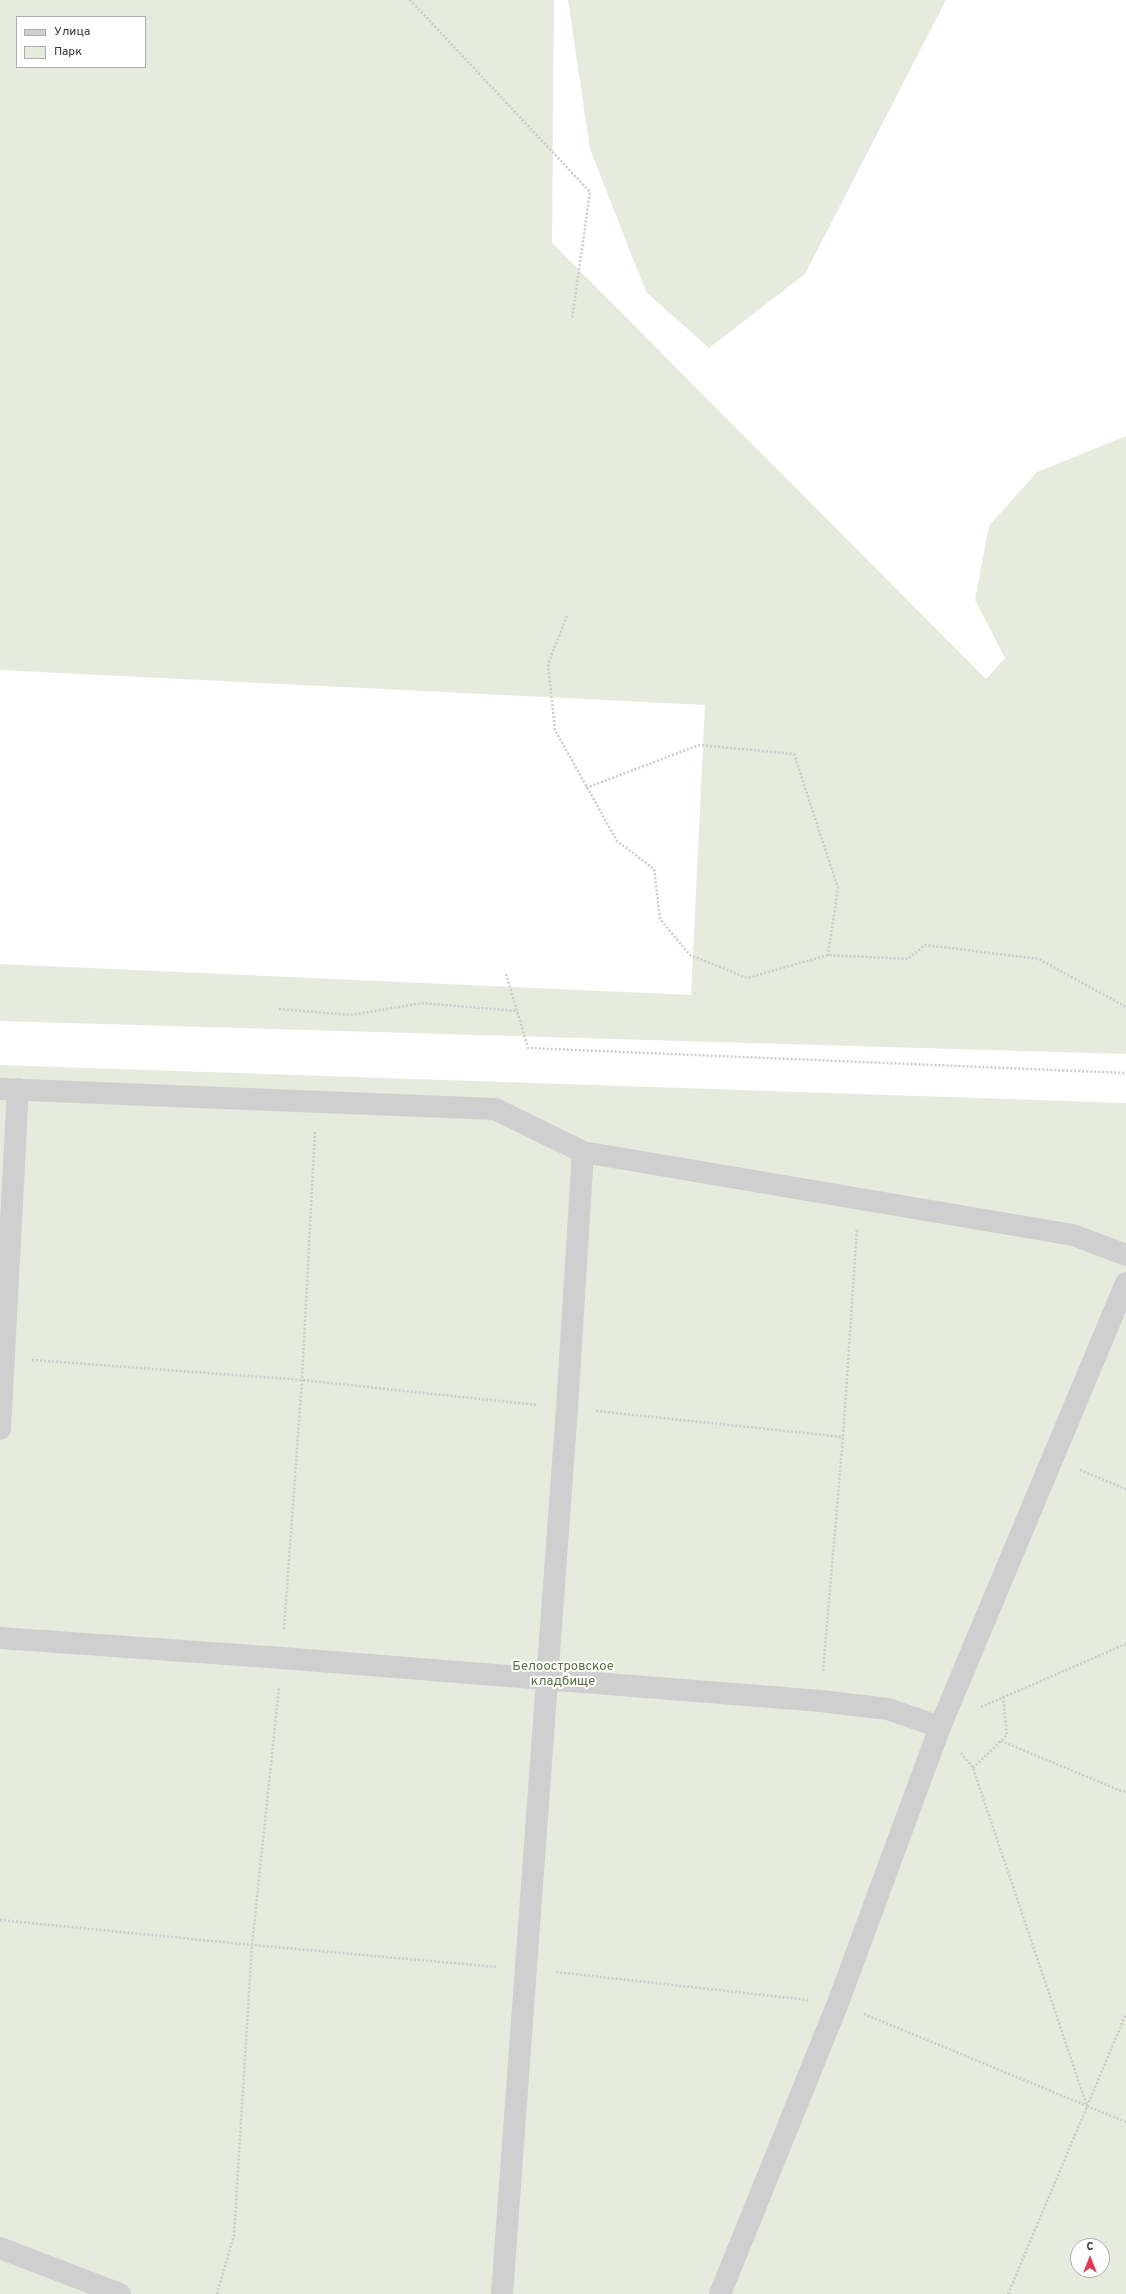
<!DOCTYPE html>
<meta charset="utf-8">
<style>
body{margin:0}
#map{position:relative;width:1126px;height:2294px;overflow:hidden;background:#fff;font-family:Overpass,sans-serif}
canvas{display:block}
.legend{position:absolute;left:16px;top:16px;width:130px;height:52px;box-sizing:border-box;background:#fff;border:1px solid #adadad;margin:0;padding:5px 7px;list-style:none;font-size:12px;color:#323232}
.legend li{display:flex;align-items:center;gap:8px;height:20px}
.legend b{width:20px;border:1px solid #adadad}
.north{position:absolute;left:1070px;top:2238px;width:40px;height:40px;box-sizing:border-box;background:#fff;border:1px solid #adadad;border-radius:50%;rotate:0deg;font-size:11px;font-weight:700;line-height:16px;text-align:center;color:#323232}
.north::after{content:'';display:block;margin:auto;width:14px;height:18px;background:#e6374f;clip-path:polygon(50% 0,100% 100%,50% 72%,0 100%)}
</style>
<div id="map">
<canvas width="1126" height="2294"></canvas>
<ul class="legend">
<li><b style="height:5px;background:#cfcfcf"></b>Улица</li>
<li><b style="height:11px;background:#e6ebdd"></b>Парк</li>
</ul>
<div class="north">С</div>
</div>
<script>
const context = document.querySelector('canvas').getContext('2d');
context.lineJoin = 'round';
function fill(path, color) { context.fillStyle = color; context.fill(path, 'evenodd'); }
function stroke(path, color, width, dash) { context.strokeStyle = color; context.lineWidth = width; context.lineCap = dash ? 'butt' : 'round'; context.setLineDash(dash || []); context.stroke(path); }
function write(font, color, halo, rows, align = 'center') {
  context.font = font + ' Overpass,sans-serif'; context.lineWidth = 4; context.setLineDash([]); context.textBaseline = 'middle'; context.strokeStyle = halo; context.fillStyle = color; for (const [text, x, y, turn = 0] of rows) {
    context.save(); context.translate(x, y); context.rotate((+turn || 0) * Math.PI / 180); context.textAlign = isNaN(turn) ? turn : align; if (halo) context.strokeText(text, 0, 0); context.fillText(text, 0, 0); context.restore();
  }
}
fill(new Path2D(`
 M0,0h554l-2,243 434,436 19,-21 -30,-58 14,-74 48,-54 89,-36v618l-1126,-33v-57l691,31 14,-290 -705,-35zM17,17h128v50h-128z
 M568,0h378l-141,274 -96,74 -63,-56 -56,-143z
 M0,1065l1126,38v1191h-1126zM1078,2246h24v24h-24z`), '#e6ebdd');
stroke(new Path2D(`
 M410,0l180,192 -18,127
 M567,616l-19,48 7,66 62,111 37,28 6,50 30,36 57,23 81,-23 80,4 17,-14 114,14 87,48
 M586,788l113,-43 95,9 44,134 -10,67
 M506,974l22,74 598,25
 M279,1009l72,6 71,-12 95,8
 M32,1360l270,20 235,25
 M596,1411l247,26
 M1080,1470l46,19
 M284,1629l18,-249 13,-249
 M823,1671l20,-234 14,-209
 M981,1707l145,-63
 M1001,1741l125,52
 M961,1753l12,15 114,338 39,16
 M973,1768l34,-33 -4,-39
 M0,1920l252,25 245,22
 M556,1972l252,28
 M864,2014l223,92
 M217,2294l17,-59 18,-290 27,-257
 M1008,2294l118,-280`), '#ccc', 2.5, [2, 2]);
stroke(new Path2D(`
 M0,1089l495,20 88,43 490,83 53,20
 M0,1429l18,-340
 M0,1638l282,20 539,43 67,8 52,18
 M0,2248l120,46
 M502,2294l65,-886 16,-256
 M720,2294l118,-291 102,-276 186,-444`), '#cfcfcf', 22);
write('13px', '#586e3e', '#fff', [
 ["Белоостровское",563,1667],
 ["кладбище",563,1682]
]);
</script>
